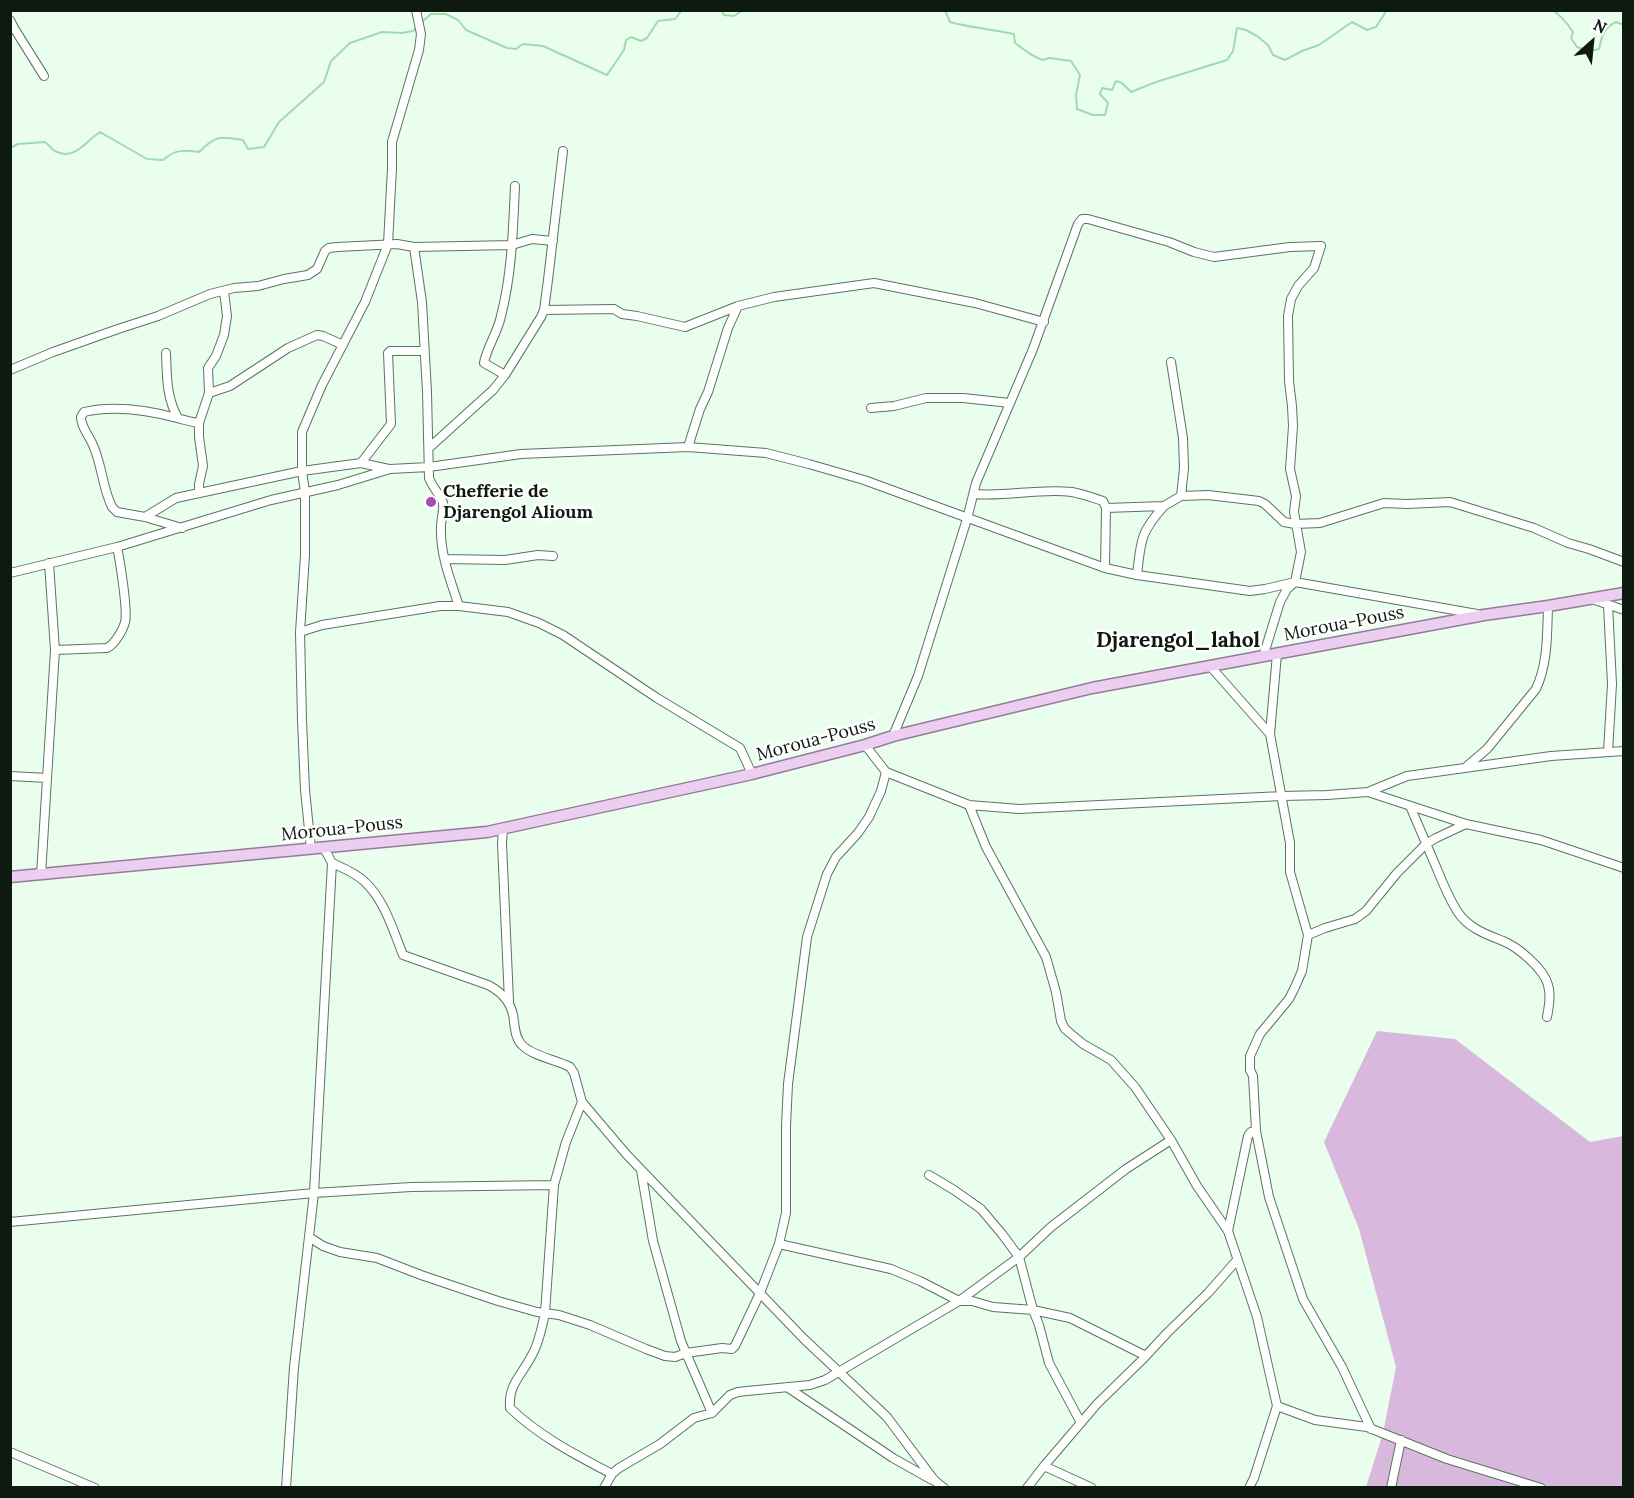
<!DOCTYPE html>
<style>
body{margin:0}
#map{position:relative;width:1634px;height:1498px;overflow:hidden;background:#eafeee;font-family:Lora,serif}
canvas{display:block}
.frame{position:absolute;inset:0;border:12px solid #0e1910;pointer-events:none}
.north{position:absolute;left:1562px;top:12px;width:60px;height:60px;-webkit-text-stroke:4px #fff;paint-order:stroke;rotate:27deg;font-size:16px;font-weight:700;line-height:24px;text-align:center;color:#0e1910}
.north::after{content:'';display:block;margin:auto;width:21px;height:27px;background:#0e1910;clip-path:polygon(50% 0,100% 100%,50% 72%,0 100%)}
</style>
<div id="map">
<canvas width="1634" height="1498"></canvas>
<div class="frame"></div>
<div class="north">N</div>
</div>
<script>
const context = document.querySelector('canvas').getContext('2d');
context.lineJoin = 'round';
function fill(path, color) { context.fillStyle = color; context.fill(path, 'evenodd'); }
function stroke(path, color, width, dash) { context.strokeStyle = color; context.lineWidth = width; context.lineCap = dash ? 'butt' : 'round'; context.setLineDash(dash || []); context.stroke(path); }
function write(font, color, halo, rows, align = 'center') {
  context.font = font + ' Lora,serif'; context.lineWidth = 5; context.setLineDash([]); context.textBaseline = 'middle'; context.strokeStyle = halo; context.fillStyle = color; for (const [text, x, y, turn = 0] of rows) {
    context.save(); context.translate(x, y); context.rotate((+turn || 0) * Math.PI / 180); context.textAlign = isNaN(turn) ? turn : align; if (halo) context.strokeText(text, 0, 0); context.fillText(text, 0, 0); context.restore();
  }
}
fill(new Path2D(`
 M1377,1031l78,8 135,103 33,-6v351h-257l17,-54 13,-66 -37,-138 -35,-87z`), '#d9b8de');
stroke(new Path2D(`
 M721,10l3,5 10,1 9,-6
 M945,10l5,12c21,6 43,7 64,12l1,9 15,11 12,6 8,-2 21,3 9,14 -4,20 1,14 16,6h12l3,-12 -8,-9 2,-6 10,2 4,-9 6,2 9,9 25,-10 71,-22 6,-9 4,-23 9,2 11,6 11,9 5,10 12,5 17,-9 17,-6 33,-23 15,8 9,-3 11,-17
 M1552,10c9,5 15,13 21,22l-2,6 6,9 12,4 10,-2c3,-13 4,-21 17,-27l8,3
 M422,22l9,-8h15l12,6 8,10 41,18 9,1 7,-5 20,2 64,29 17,-25 2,-10 5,-3 10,4 6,-3 11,-17 17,-2 7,-9
 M10,148l8,-4 27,-2c4,3 8,9 12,10 18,8 29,-11 43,-20l47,27 16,1c12,-11 22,-10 36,-8 17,-17 21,-16 44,-12l5,9 16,-2 15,-25 45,-40 7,-21 19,-18 32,-11 20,1 11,-2 3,-3`), '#9fdcac', 2);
const minor = new Path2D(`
 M10,20l4,8 30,48
 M414,247l8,55 5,90 2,86c3,9 13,19 14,25 1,9 -3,19 -2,29 0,25 10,50 18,74
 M544,310l70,-1 8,5 15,2 48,11 53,-21 36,-9 100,-14 101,20 69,19
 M166,353c1,23 0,44 12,65
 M1171,362l12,76 1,30 -3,28
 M10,370l43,-18 65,-23 40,-13 52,-22 24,-6 24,-2 26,-7 24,-4 9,-6 8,-18 4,-3 8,-1 60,-3 17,3 98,-2 20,-6 21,2
 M505,375l-21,-12c2,-14 14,-31 17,-47 11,-42 12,-87 14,-130
 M209,393l-1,-25 8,-12 8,-21 3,-19 -3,-25
 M871,408l23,-2 32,-8h37l47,5
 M430,447l63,-57 12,-15 36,-58 3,-7 4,-30 15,-129
 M688,447l12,-38 8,-17 20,-64 10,-22
 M361,463l30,-39 -3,-71 2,-2h34
 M199,493v-9l4,-18 -4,-29v-14l10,-30 21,-7 58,-38 29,-13 6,1 20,9
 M974,494c33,3 65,-6 98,-2 11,2 21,6 31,9l3,7 -1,60
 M1106,508l58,-2 17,-10 27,-1 51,6 6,3 19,18 11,2 25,-1 64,-20 23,1 43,-2 84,26 34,15 21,6 35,13
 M145,517l31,-19 126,-27 59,-8 28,6
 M182,528l-37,-11 -28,-5 -5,-5c-10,-20 -10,-44 -20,-64 -4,-9 -11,-16 -11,-26l3,-5c30,-7 63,-2 93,6 8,2 14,4 22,5
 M445,559l60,1 33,-5 15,1
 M10,573l107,-26 154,-47 67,-15 52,-16 39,-2 92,-13 167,-7 78,6 43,11 55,16 241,88 32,7 113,16 15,-2 30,-7 182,32
 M1137,575c4,-35 3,-42 27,-69
 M1592,599l32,11
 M300,632l22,-7 118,-19h19l49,6 31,11 24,12 94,63 83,50 12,26
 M55,650l52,-2c8,-4 16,-18 18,-26 3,-11 -5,-61 -8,-75
 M1277,654l-7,80 20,109v29l18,63 -6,36 -7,16 -6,12 -29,35 -10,22v14l3,6 3,55 13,66 34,102 39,68 29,62
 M1210,666l60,68
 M893,736l25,-60 49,-157 9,-36 57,-134 45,-125 4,-5h6l81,23 25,10 20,5 76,-10 31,-1 -7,22 -16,18 -7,13 -3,17 1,65 3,25 1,20 -3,43 6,27 -2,16 7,40 -6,30 -8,7 -7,13 -17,55
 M865,745l21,27 83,33 50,4 263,-13 45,-1 41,-3 39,-16 144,-20 73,-5
 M1608,752l4,-68 -4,-79
 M1467,766l20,-17 49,-60c12,-26 11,-54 12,-83
 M10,776l37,2
 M1368,792l98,32 75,16 83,28
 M969,805l17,42 60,110 10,35 5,29 4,8 18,15 28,16 24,27 36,53 26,46 31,45 29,86 20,89 -23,72 -5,10
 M1410,806c9,21 18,42 27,63 6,15 12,29 20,42 11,17 28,23 46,30 15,6 41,28 45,44 3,10 1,21 -1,32
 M503,828l-1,16 7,157
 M311,849l-6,-59 -3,-70 -2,-88 5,-77v-63l-3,-21v-39l20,-47 43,-83 23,-58 4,-76v-26l27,-92 2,-16 -5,-24
 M332,863c11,5 24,10 33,19 20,19 28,48 38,73l85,30c16,8 25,20 26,37 1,8 2,17 8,23 10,11 35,15 48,22l4,6 8,29 45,53 177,184 83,78 41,55 7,9 9,7
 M41,875l14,-225 -6,-87
 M1308,935l17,-7 30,-9 11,-8 31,-38 29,-29 10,-6 30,-14
 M582,1102l-16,40 -12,43 -9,128c-3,14 -6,30 -13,42 -10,20 -24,29 -22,53 29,28 66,47 102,66
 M641,1170l12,71 28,100 5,12 36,-5 10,1 3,-3 25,-53 19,-49 7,-31v-87l2,-42 19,-147 20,-63 9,-17 22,-24 11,-16 12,-26 5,-19
 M929,1175l25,15 27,19 21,25 17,23 14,53 6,15 10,38 32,60
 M10,1222l304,-29 97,-6 143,-2
 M1228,1231l20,-95 3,-4 5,-1
 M309,1237l14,9 17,6 37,6 44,17 77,26 39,11 22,3 31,10 56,24 19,7 10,1 11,-4 26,60
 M779,1244l112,25 29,12 39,20h13l21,6 40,3 37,8 76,38
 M787,1387l106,71 39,22
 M1277,1406l38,14 52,7 80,32 94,29
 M10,1452l85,36
 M1044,1466l53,-62 45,-44 25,-27 41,-40 29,-33
 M286,1488l8,-121 20,-174 18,-330 -8,-15
 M604,1488l8,-14 7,-6 41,-24 34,-26 18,-5 18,-18 8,-3 9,-1 63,-6 15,-5 134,-79 60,-44 32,-30 75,-58 45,-29
 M1027,1488l17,-22 48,22
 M1391,1488l10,-48`);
const major = new Path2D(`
 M10,877l477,-45 265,-58 113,-29 28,-9 199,-48 392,-73 64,-9 76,-13`);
stroke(minor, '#58755e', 10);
stroke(major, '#967a9c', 13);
stroke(minor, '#fff', 8);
stroke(major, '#eccef1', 10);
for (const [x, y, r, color] of [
 [431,502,6,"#a64bb6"]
]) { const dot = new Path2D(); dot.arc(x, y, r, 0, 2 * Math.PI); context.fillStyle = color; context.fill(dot); stroke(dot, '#fff', 2); }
write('bold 18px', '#0e1910', '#fff', [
 ["Chefferie de",443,492],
 ["Djarengol Alioum",443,513]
], 'left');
write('18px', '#0e1910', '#fff', [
 ["Moroua-Pouss",1344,624,-11],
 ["Moroua-Pouss",816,740,-15],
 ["Moroua-Pouss",342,829,-6]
]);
write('bold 21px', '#0e1910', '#fff', [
 ["Djarengol_lahol",1178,641]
]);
</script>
